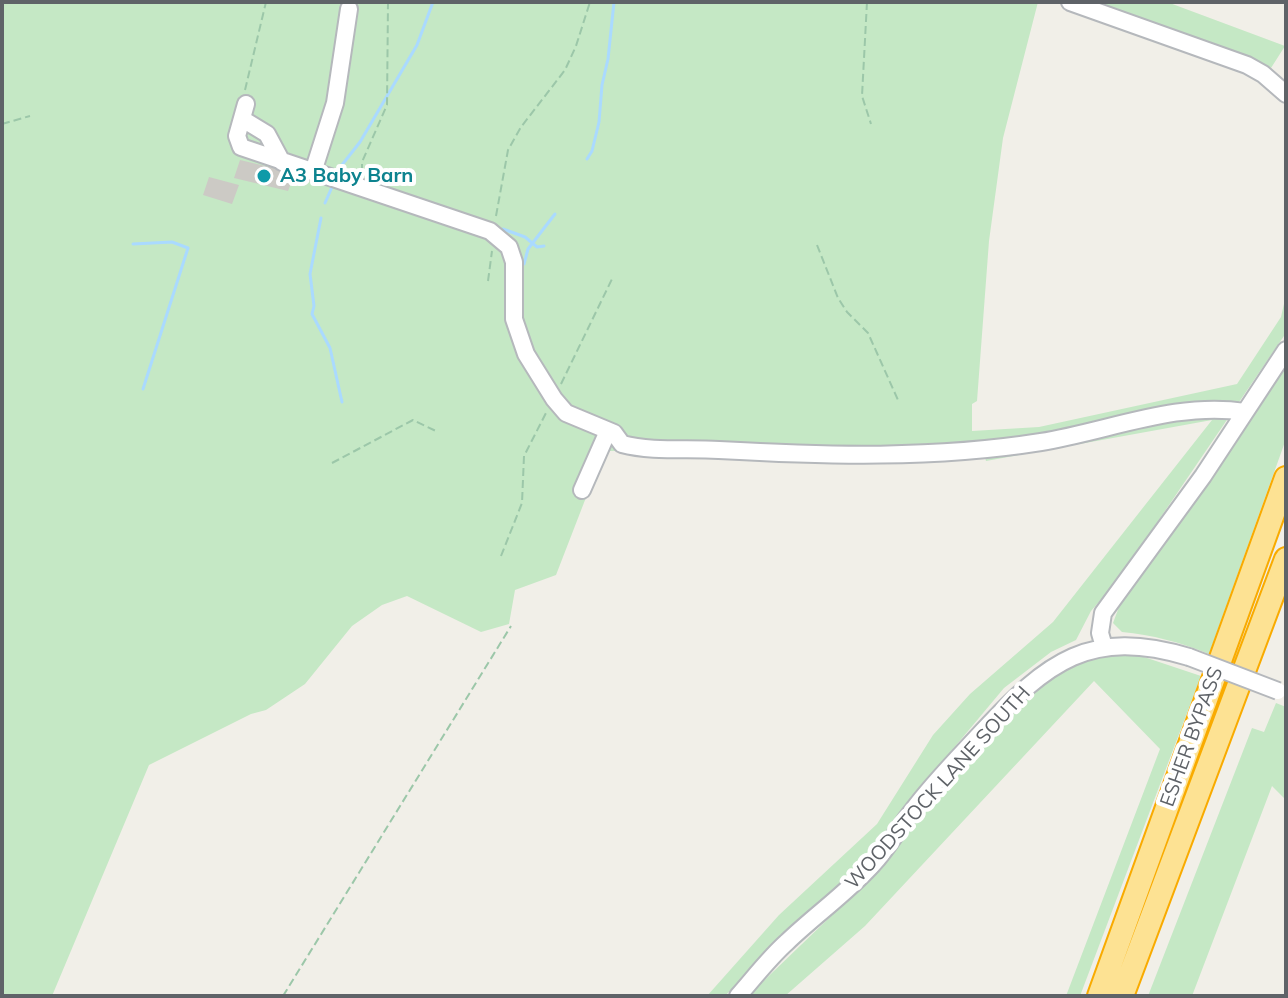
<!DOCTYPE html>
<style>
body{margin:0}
#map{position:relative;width:1288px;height:998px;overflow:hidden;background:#f1efe8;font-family:Mulish,sans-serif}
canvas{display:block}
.frame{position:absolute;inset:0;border:4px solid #5f6368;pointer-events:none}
</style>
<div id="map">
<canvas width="1288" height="998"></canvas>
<div class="frame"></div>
</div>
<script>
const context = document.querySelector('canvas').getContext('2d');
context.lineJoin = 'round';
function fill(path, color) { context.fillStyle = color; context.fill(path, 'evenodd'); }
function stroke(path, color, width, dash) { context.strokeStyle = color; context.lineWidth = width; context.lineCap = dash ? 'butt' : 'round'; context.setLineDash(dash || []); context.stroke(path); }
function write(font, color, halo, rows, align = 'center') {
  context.font = font + ' Mulish,sans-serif'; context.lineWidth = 8; context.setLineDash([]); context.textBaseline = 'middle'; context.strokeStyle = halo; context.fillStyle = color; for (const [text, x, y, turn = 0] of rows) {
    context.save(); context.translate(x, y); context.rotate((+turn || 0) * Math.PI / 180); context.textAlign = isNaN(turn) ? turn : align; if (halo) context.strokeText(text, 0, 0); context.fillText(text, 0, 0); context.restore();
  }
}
fill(new Path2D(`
 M2,2h1036l-35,136 -14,103 -12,160 -5,3v27l67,-4 198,-43 44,-67 5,-22v38l-168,247 -27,31 -15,29 -25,12 -47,36 -87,104 -47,65 -88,79 -57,60h-18l72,-81 98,-91 56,-89 37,-41 83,-72 159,-202 -226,41 -3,-11 -379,1 -48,124 -41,15 -6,34 -28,8 -74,-36 -25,9 -30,21 -47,58 -39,26 -15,4 -102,51 -97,231h-50z
 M1082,2h85l118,44 -14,22z
 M1286,359v80l-77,215c-29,-12 -57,-19 -87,-22l-9,-9 9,-24z
 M1132,653l69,23 -121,320h-14l94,-247 -66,-68 -229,245 -80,70h-37l135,-130 49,-66 45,-52 68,-69 47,-23z
 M1276,703l10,4v93l-14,-14 -80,210h-44l104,-268 12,4z`), '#c5e8c5');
stroke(new Path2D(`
 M587,159l5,-8 7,-29 3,-37 6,-26 6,-57
 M338,170l22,-28 57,-97 16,-43
 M325,203l7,-16
 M321,218l-11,56 4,32 -2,8 18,34 12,54
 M503,229l22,8 12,10 7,-1
 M133,244l39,-2 16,6 -45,141
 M524,264l4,-15 27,-35`), '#aadaff', 3);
fill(new Path2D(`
 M240,160l55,13 -7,18 -54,-13z
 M209,177l30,8 -7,19 -29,-9z`), '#cccac5');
const minor = new Path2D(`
 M1070,2l177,63 16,9 23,20
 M246,104l-9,32 4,11 249,84 19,16 5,15v57l12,35 28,45 12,14 48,20 8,11c30,8 66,4 97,6 108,6 215,9 322,-8 68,-11 136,-41 204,-30
 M244,120l23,14 15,28
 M313,172l22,-69 14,-94
 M582,490l26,-59
 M1104,647l-4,-14 3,-20 100,-137 83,-126
 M738,996c16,-18 31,-38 49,-54 28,-27 60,-49 86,-78 15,-16 26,-37 40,-54 21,-28 46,-53 69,-78 65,-70 108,-105 207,-75`);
const highway = new Path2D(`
 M1099,996l187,-518
 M1122,996l164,-437`);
stroke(minor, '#b5b8bc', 20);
stroke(highway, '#f9ab00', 26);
stroke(new Path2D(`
 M867,2l-5,94 9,28
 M245,90l21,-88
 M2,124l28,-8
 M362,172v-10l25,-57 1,-103
 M496,216l12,-66 13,-23 44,-57 11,-24 14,-44
 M817,245l21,53 9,14 21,21 30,67
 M488,281l4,-30
 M561,384l51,-105
 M332,463l81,-43 25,12
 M501,556l21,-53 2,-47 23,-45
 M283,996l228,-370`), '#9cc7a9', 2, [8, 4]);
stroke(minor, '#fff', 16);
stroke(highway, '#fde293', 22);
const minorBridge = new Path2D(`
 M1189,657l89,34`);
stroke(minorBridge, '#b5b8bc', 20, []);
stroke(minorBridge, '#fff', 16);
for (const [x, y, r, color] of [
 [264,176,8,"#0f9aa8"]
]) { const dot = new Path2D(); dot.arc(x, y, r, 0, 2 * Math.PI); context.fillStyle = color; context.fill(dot); stroke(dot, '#fff', 3); }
write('bold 20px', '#0d838f', '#fff', [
 ["A3 Baby Barn",280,176]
], 'left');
write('20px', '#5f6368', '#fff', [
 ["ESHER BYPASS",1192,737,-70],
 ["WOODSTOCK LANE SOUTH",938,788,-48]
]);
</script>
